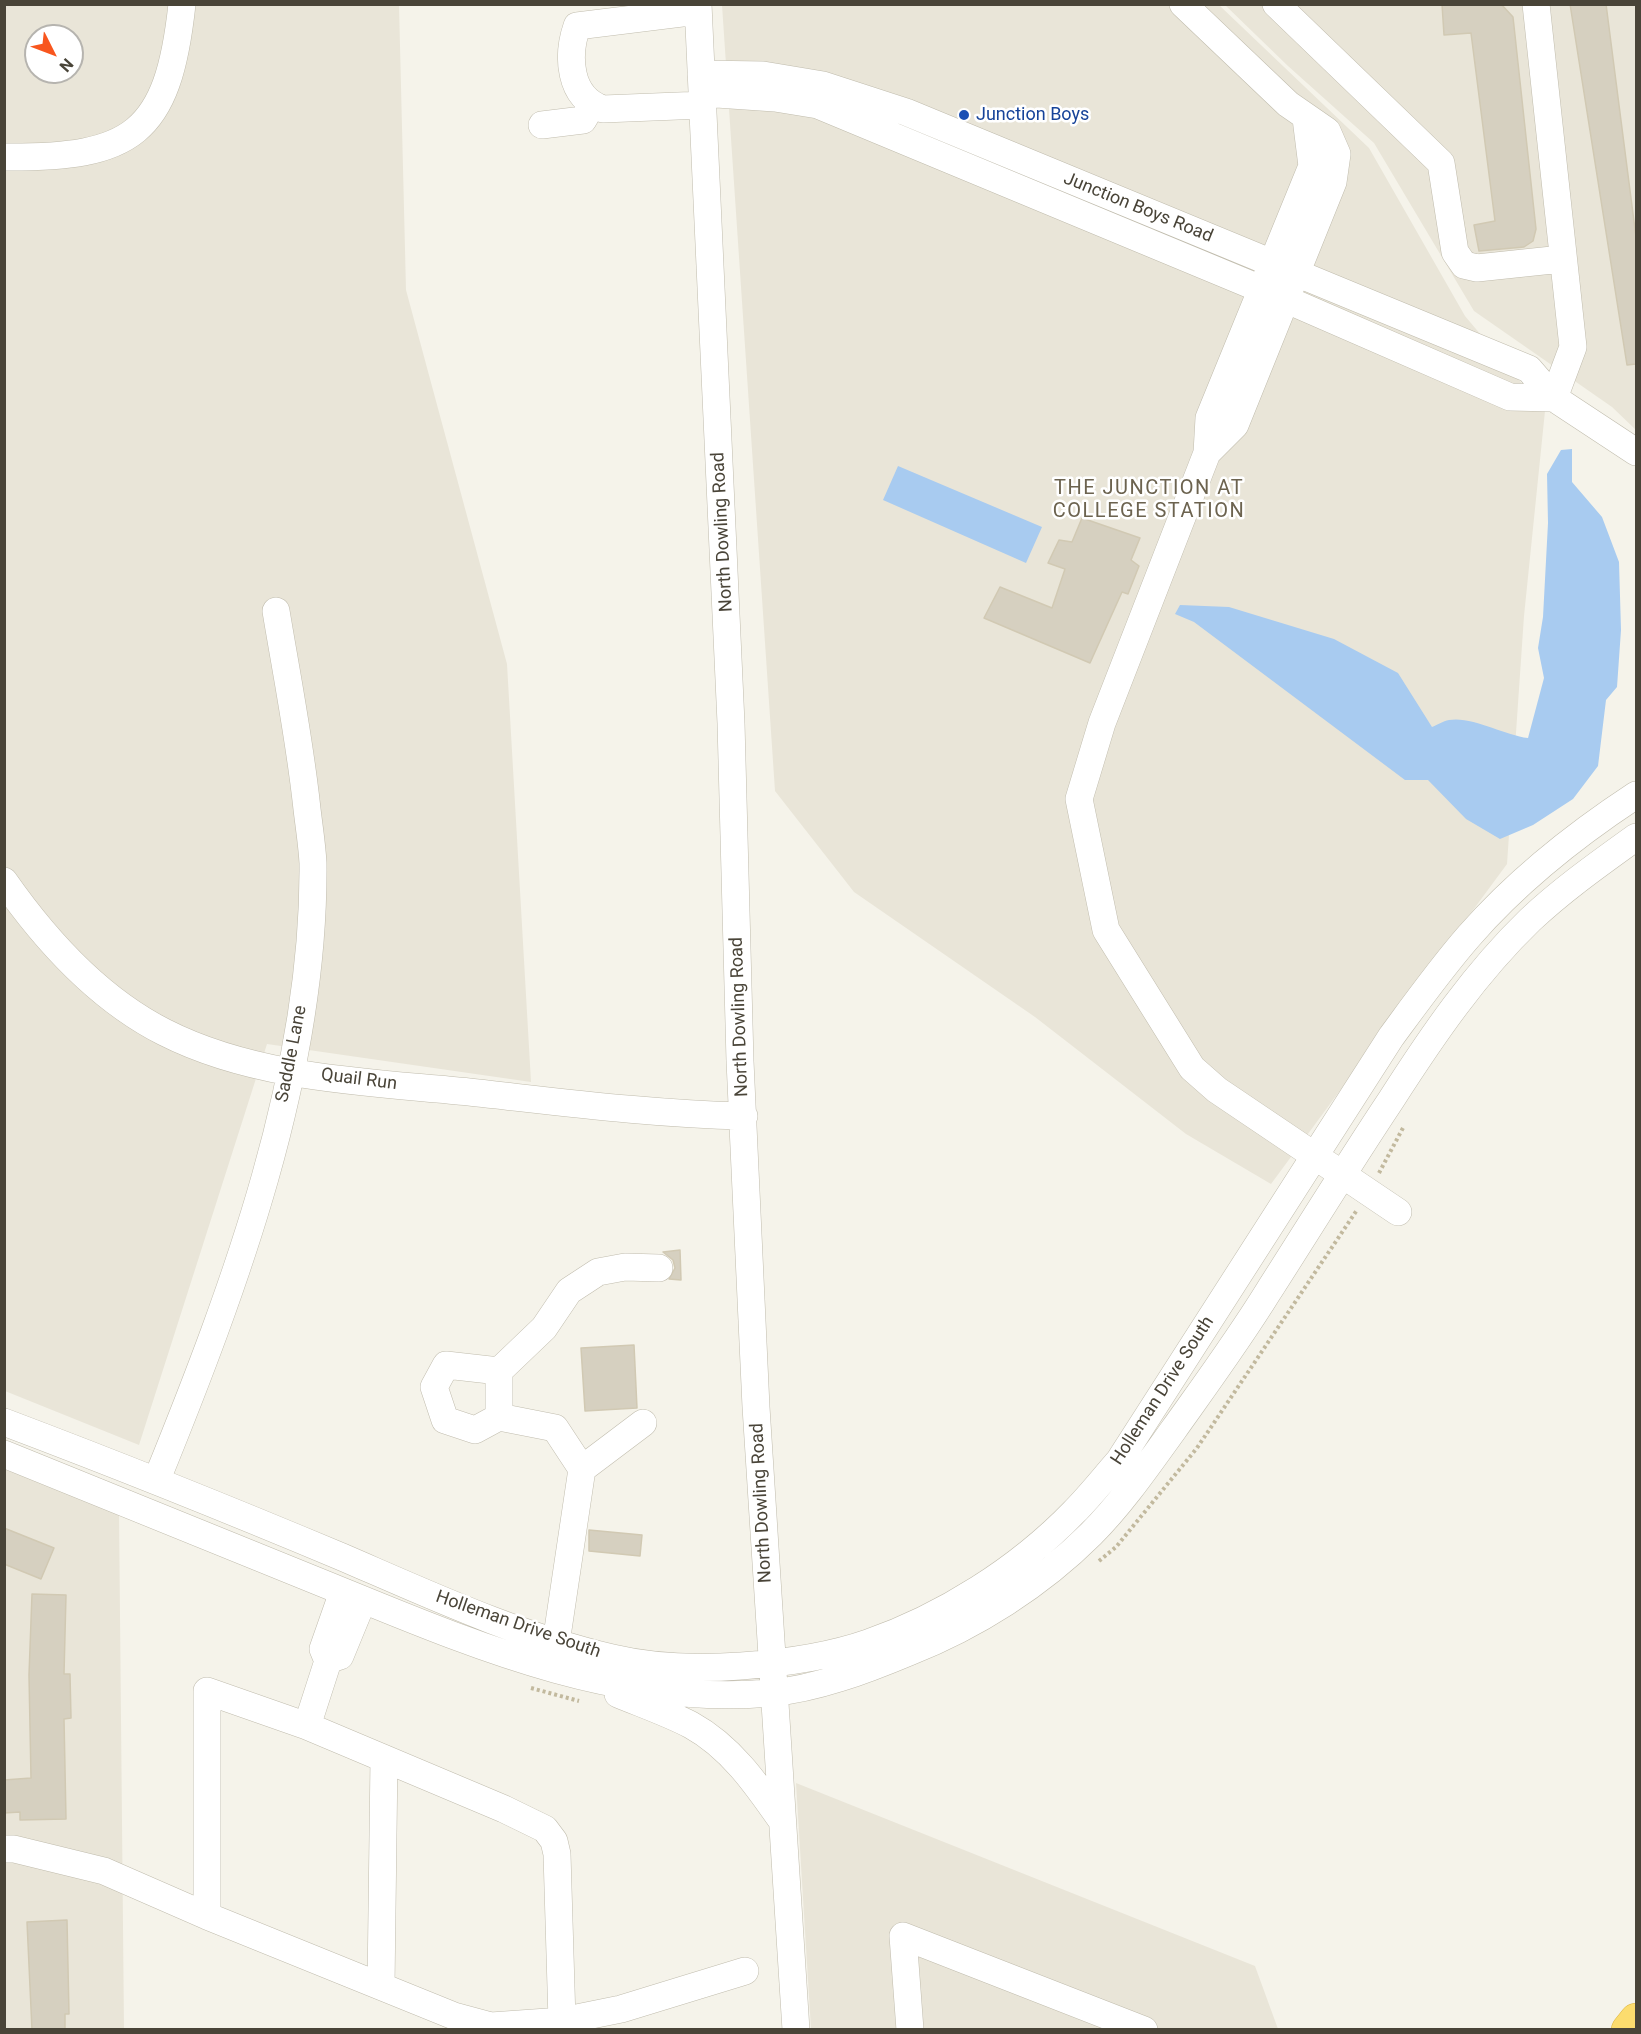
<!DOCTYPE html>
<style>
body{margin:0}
#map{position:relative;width:1641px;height:2034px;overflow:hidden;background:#f5f3ea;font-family:Roboto,sans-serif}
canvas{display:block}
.frame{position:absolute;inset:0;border:6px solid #494438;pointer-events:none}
.north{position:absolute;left:24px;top:24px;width:60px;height:60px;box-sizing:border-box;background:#fff;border:2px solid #b6b4af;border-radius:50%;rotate:132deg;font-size:16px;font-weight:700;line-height:24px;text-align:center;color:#494438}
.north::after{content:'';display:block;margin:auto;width:21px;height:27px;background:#f8561e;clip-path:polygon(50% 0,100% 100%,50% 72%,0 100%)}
</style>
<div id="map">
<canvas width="1641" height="2034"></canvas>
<div class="frame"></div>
<div class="north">N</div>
</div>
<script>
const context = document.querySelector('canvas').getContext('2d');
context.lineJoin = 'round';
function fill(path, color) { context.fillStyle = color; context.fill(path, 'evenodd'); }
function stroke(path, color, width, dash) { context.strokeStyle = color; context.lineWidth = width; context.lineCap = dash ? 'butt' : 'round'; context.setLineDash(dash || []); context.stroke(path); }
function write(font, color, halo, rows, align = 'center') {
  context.font = font + ' Roboto,sans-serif'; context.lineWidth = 5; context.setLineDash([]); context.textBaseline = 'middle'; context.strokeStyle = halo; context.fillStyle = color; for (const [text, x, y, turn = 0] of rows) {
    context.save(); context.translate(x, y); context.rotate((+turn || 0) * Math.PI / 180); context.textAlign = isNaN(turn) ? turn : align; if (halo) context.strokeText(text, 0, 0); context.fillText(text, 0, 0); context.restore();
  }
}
fill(new Path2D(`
 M4,5h395l7,285 101,374 24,418 -264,-38 -128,401 -134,-54zM36,36h36v36h-36z
 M722,5h497l150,143 96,168 80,95 -21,205 -17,248 -236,320 -85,-50 -151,-117 -181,-125 -79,-101z
 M1225,5h411v425l-24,-23 -138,-96 -100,-168 -86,-77z
 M4,1466l115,46 5,517h-119z
 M796,1783l459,183 23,63h-467z`), '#e9e5d8');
fill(new Path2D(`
 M1572,449v33l30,35 17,45 2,68 -4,57 -11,13 -8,66 -25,33 -40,26 -33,14 -34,-20 -38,-39h-23l-211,-158 -19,-8 5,-9 49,2 105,32 64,34 34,54c5,-2 11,-6 17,-7 23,-4 55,15 79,18l16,-60 -6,-30 5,-31 5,-94 -1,-49 14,-24z
 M898,466l144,61 -16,36 -143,-63z`), '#a8cbf0');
const building = new Path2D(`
 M1442,4h59l12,13 23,212 -3,12 -9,6 -45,4 -5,-26 21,-4 -24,-188 -27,2z
 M1570,4h36l30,233v127l-9,1z
 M1082,518l58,20 -9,22 8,6 -11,28 -6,-2 -32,71 -106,-45 16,-31 52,21 13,-39 -17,-6 11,-23 13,2z
 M680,1250l1,30 -12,-1 6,-11 -2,-8 -10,-8z
 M634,1345l3,63 -52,3 -4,-63z
 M4,1528l50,20 -13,31 -37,-15z
 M589,1530l53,5 -2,21 -51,-5z
 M32,1594l34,1 -2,79h6l1,44 -7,1 2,100 -46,1v-8l-16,1v-33l27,-2 -2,-103z
 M67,1920l2,94h-4v16h-33l-5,-108z`);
fill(building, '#d6d0c0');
stroke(building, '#d1c9b3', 1.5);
const minor = new Path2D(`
 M698,4l33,719 9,338 16,346 40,623
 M1183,4l105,100 39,27 10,23 -4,28 -98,243 -28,28
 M1276,4l165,159 14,89 9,13 13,3 85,-9
 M1536,4l37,343 -19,51
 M698,11l-121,15c-10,29 -9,71 26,83l100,-4
 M701,74l62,1 60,10 83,27 623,257 25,29 82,54
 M702,93l73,5 43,7 467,194 225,98 44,1
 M1306,118l6,48 -103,252 -2,35 -105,270 -23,76 27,131 86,138 25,22 181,122
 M542,125l41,-5 9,-15
 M4,157c128,1 164,-22 178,-153
 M4,881c42,60 95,118 160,151 92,47 205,50 305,60 92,10 183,22 275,24
 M499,1417v-46
 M4,1422c114,43 226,88 338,135 88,38 176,79 270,101 42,10 87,11 129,8 42,-3 87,-9 127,-23 75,-26 151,-74 206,-131 16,-16 30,-34 45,-51l272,-424c25,-34 50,-69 78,-101 48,-55 106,-101 167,-141
 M643,1423l-61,46 -27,-41 -56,-11 -24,13 -30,-10 -11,-33 12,-22 53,6 45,-43 25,-37 29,-19 27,-5 34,1
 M4,1454c106,43 212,86 318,129 143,58 290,124 448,110 46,-4 96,-23 139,-41 66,-26 131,-67 182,-118 31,-31 57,-69 83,-105 32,-45 65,-90 94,-137 41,-64 81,-129 123,-192 41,-64 84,-127 139,-180 33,-31 70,-57 106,-83
 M157,1479c78,-192 158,-406 156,-616 -1,-18 -4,-37 -6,-54 -7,-67 -20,-132 -31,-198
 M556,1643l26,-174
 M334,1658l6,-2 23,-56
 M618,1694c24,10 50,19 73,31 40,22 66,60 91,96
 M307,1726l197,83 41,20 9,12 3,13 5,167 -71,5 -37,-10 -247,-100v-225l100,35 21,-65 -5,-12 20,-57
 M4,1849h10l90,22 103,45
 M381,1986l3,-227
 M562,2021l59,-12 124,-38
 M910,2030l-7,-94 241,94`);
const highway = new Path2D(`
 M1628,2030l8,-10`);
stroke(minor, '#c0bcad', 28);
stroke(highway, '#dcb33d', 34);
stroke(new Path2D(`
 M1379,1173l25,-47
 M1099,1561l17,-14 81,-99 160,-238
 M531,1688l48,13`), '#c2b99e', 4, [3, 3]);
stroke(minor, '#fff', 27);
stroke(highway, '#fcdc6e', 33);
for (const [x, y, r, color] of [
 [964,115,6,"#1a4fb4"]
]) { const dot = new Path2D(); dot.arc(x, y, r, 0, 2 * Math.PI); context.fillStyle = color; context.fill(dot); stroke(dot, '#fff', 2); }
write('18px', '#164399', '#fff', [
 ["Junction Boys",976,115]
], 'left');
write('18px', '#494438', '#fff', [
 ["Junction Boys Road",1138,208,22],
 ["North Dowling Road",723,532,-93],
 ["North Dowling Road",740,1017,-92],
 ["Saddle Lane",292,1054,-79],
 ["Quail Run",359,1080,7],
 ["Holleman Drive South",1163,1391,-57],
 ["North Dowling Road",762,1503,-93],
 ["Holleman Drive South",518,1625,19]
]);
context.letterSpacing = '1.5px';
write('20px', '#6c634f', '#fff', [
 ["THE JUNCTION AT",1149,489],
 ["COLLEGE STATION",1149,512]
]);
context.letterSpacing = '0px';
</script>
